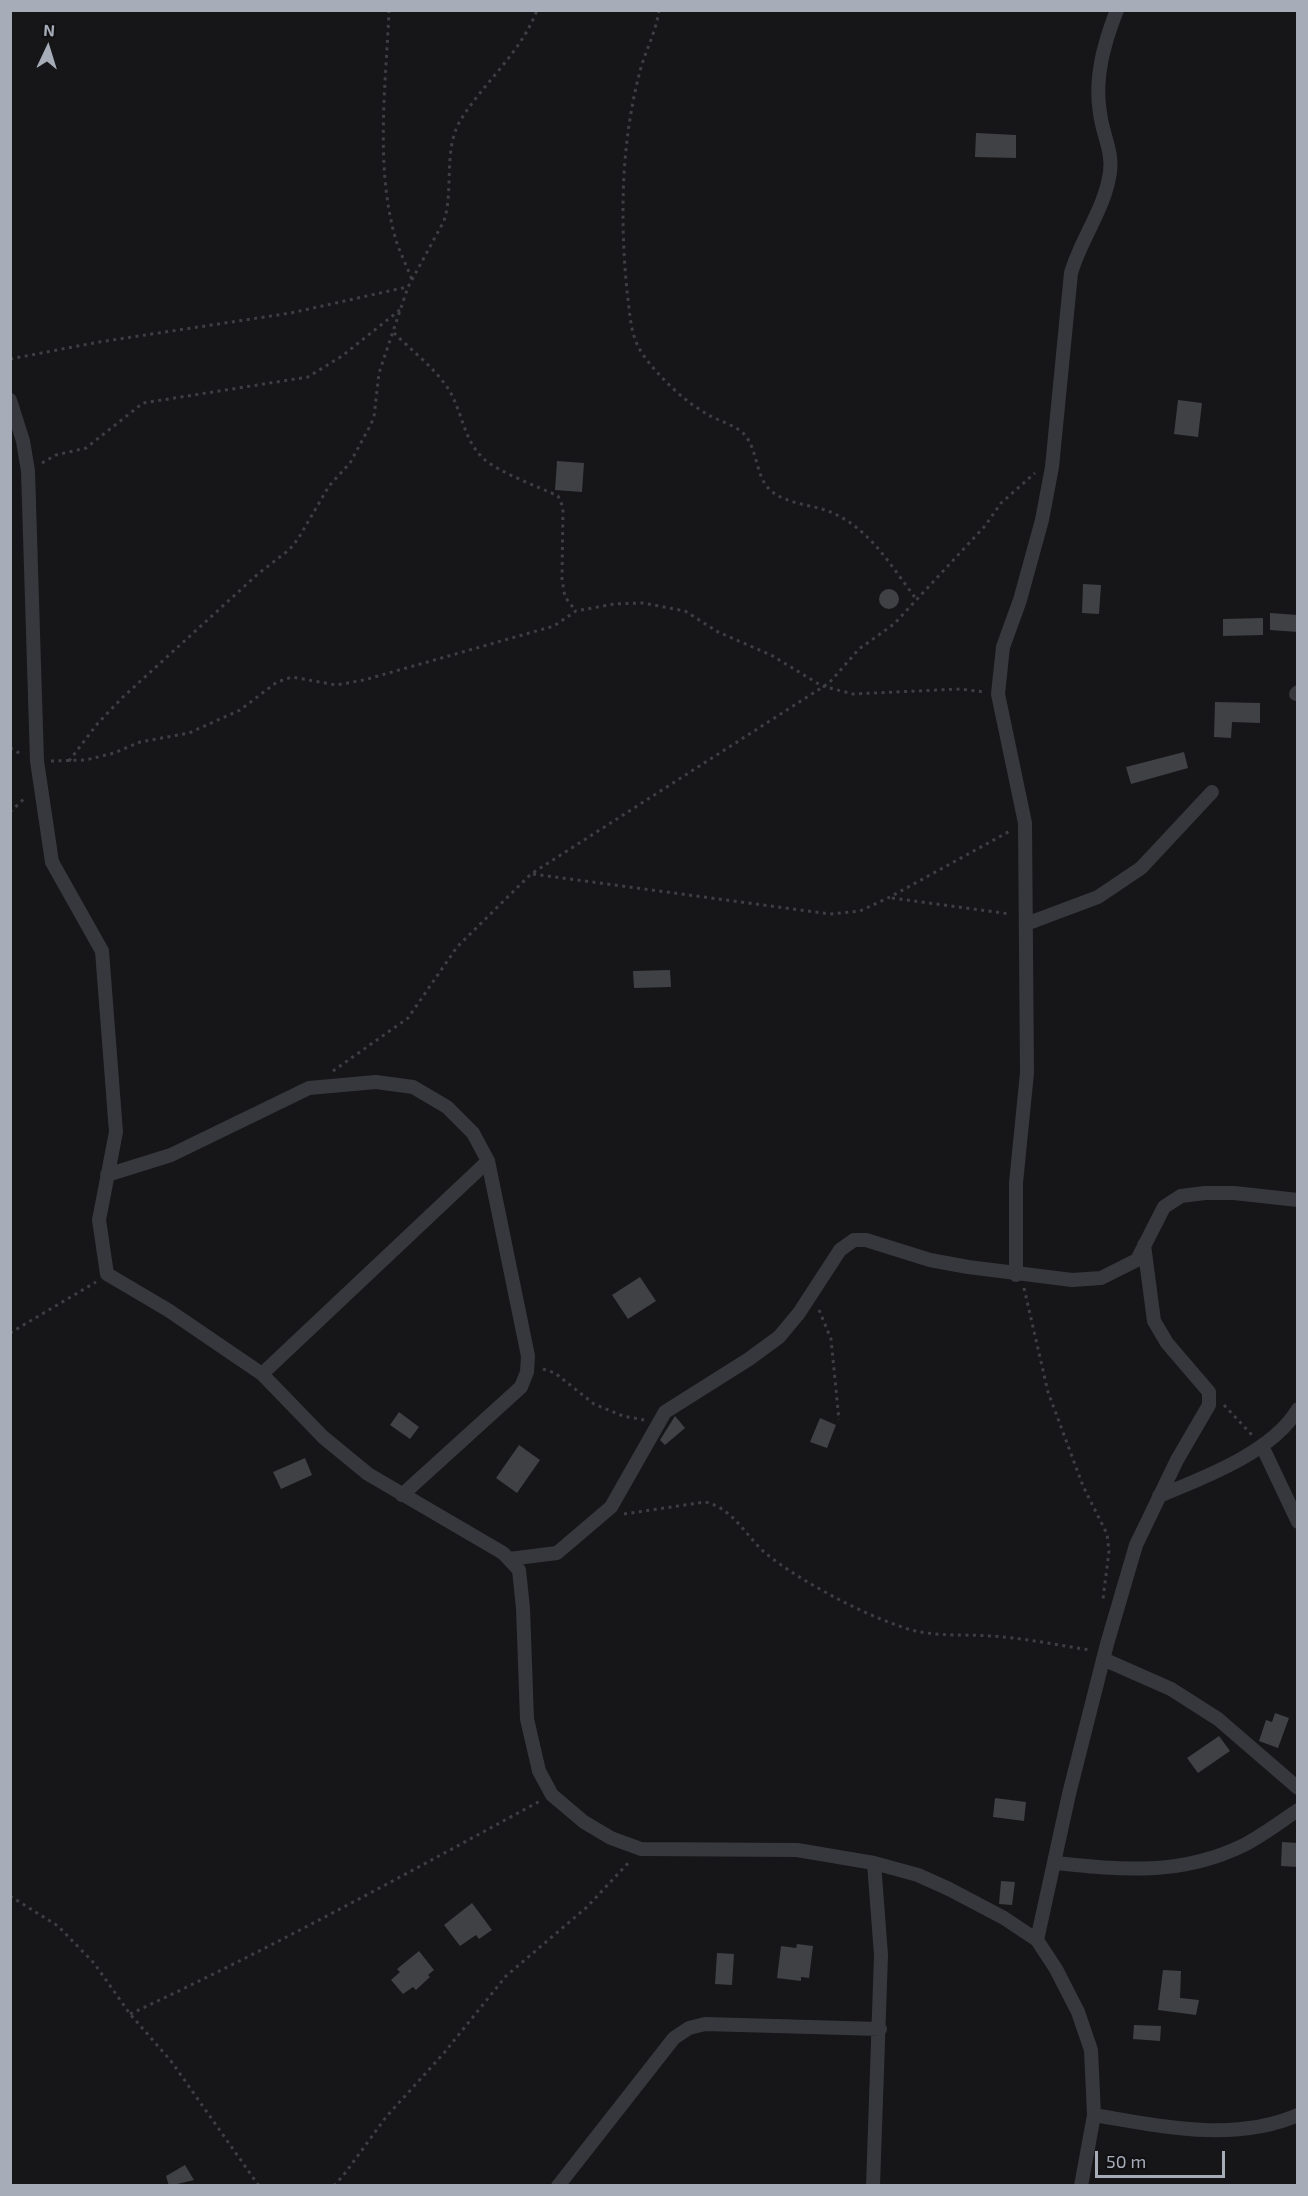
<!DOCTYPE html>
<style>
body{margin:0}
#map{position:relative;width:1308px;height:2196px;overflow:hidden;background:#161618;font-family:"Exo 2",sans-serif}
canvas{display:block}
.frame{position:absolute;inset:0;border:12px solid #a7acb9;pointer-events:none}
.north{position:absolute;left:18px;top:18px;width:60px;height:60px;-webkit-text-stroke:4px #111113;paint-order:stroke;rotate:4deg;font-size:16px;font-weight:700;line-height:24px;text-align:center;color:#a7acb9}
.north::after{content:'';display:block;margin:auto;width:21px;height:27px;background:#a7acb9;clip-path:polygon(50% 0,100% 100%,50% 72%,0 100%)}
.scale{position:absolute;left:1095px;top:2151px;width:130px;height:27px;box-sizing:border-box;border:3px solid #a7acb9;border-top:0;padding-left:8px;font-size:18px;line-height:21px;white-space:nowrap;color:#a7acb9;-webkit-text-stroke:4px #111113;paint-order:stroke}
</style>
<div id="map">
<canvas width="1308" height="2196"></canvas>
<div class="frame"></div>
<div class="north">N</div>
<div class="scale">50 m</div>
</div>
<script>
const context = document.querySelector('canvas').getContext('2d');
context.lineJoin = 'round';
function fill(path, color) { context.fillStyle = color; context.fill(path, 'evenodd'); }
function stroke(path, color, width, dash) { context.strokeStyle = color; context.lineWidth = width; context.lineCap = dash ? 'butt' : 'round'; context.setLineDash(dash || []); context.stroke(path); }
fill(new Path2D(`
 M976,133l40,2v23l-41,-1z
 M1178,400l24,3 -4,34 -24,-3z
 M557,461l27,2 -2,29 -27,-2z
 M1083,584l18,1 -2,29 -17,-1z
 M879 599a10 10 0 1 1 20 0a10 10 0 1 1-20 0Z
 M1270,613l28,2v17l-28,-2z
 M1263,618v17l-40,1v-17z
 M1215,702l45,1v20l-28,-1 -1,16 -17,-1z
 M1184,752l4,16 -57,16 -5,-17z
 M670,970l1,17 -37,1 -1,-17z
 M640,1277l16,24 -28,18 -16,-24z
 M399,1412l20,15 -9,12 -20,-14z
 M675,1416l10,12 -20,17 -5,-5z
 M820,1418l16,7 -9,23 -17,-6z
 M519,1445l21,15 -23,33 -21,-15z
 M305,1458l7,17 -31,14 -8,-17z
 M1275,1713l14,5 -11,30 -19,-7 7,-21 6,2z
 M1219,1736l11,15 -32,22 -11,-15z
 M995,1798l31,4 -2,19 -31,-4z
 M1282,1842l16,1v24l-17,-1z
 M1001,1881l14,1 -3,23 -13,-1z
 M472,1903l20,27 -13,9 -3,-4 -16,11 -16,-21z
 M797,1944l16,2 -4,32 -8,-1v4l-24,-3 4,-32 15,2z
 M419,1951l15,19 -6,5 2,2 -14,13 -3,-3 -10,7 -12,-14 9,-8 -3,-3z
 M717,1953l17,1 -2,31 -17,-1z
 M1163,1970l18,1 -1,27 19,2 -3,15 -38,-5z
 M1134,2025l27,1 -1,15 -27,-2z
 M185,2165l9,15 -25,6 -3,-10z`), '#404145');
stroke(new Path2D(`
 M389,10c-3,75 -14,154 6,227 4,14 12,29 17,43
 M659,10c-3,23 -15,43 -20,65 -18,71 -19,144 -12,216 3,22 3,47 17,65 15,21 41,46 63,58 11,7 26,10 36,19 15,15 12,43 27,57 18,16 47,14 67,25 36,18 56,54 80,85
 M394,333c17,17 42,36 55,57 14,23 14,50 35,69 14,13 55,28 74,37l5,11 -1,73 3,17 11,14
 M10,359l89,-17 192,-29 116,-26
 M42,463l14,-8 30,-7 57,-45 165,-26 34,-21 59,-47
 M10,748l11,6
 M51,761l35,-1 28,-7 26,-11 49,-9 51,-23 37,-28 15,-5 44,8 28,-5 190,-54 22,-15 38,-7 29,-1 42,8 33,21 53,23 51,31 31,8 107,-5 24,3
 M69,761l29,-38 25,-26 136,-124 30,-23 9,-11 31,-53 21,-23 20,-37 4,-9 5,-44 29,-86 36,-66c10,-32 -1,-70 16,-100 23,-38 61,-68 77,-111
 M10,812l16,-15
 M533,874l297,40 30,-3 30,-14 120,-66
 M892,898l118,16
 M333,1071l75,-53 49,-71 74,-73 298,-191 30,-34 35,-25 91,-98 16,-23 34,-30
 M1024,1288l24,104 35,94 24,48 2,17 -6,48
 M819,1310l12,29 8,81
 M10,1333l86,-51
 M543,1369l12,4 39,31 29,12 21,4
 M1224,1405l28,30
 M624,1514l81,-12c27,6 39,31 58,49 21,18 49,34 73,47 23,12 47,23 72,31 27,8 55,5 82,7 34,2 67,9 100,14
 M10,1896l48,30 36,37 36,51 41,47 88,125
 M130,2014c140,-65 274,-139 410,-213
 M334,2186l12,-14 40,-55 58,-64 62,-77 81,-69 43,-46`), '#3d3f45', 3, [3, 4.5]);
stroke(new Path2D(`
 M10,400l13,41 5,30 9,290 15,101 50,89 14,181 -17,88 8,54 61,36 94,64 61,63 45,37 135,79 16,17 4,38 4,111 12,52 13,24 32,27 27,16 30,11 156,1 77,13 44,12 31,14 55,29 33,22 19,29 22,43 13,38 3,65 -13,71
 M1296,694l2,-2
 M1026,924l72,-27 43,-29 71,-76
 M107,1175l64,-20 138,-67 67,-6 37,5 34,20 26,26 15,28 40,195 -1,16 -6,15 -119,108
 M1016,1275v-92l11,-110 -2,-250 -27,-129 5,-47 17,-47 22,-80 10,-53 19,-194c10,-35 34,-64 39,-101 3,-21 -8,-39 -10,-59 -6,-35 4,-70 17,-103
 M262,1374l226,-213
 M1262,1446l36,76
 M1159,1496c44,-18 114,-44 139,-87
 M509,1559l48,-6 54,-46 54,-95 84,-53 30,-22 20,-24 41,-63 14,-10h12l64,20 38,7 104,13 29,-2 36,-18 27,-53 17,-11 24,-3h29l64,7
 M1103,1659l68,30 47,30 80,69
 M1055,1863c68,7 126,13 189,-18 19,-10 36,-23 54,-35
 M1037,1940l32,-146 38,-150 29,-99 41,-85 32,-55v-13l-42,-49 -13,-22 -10,-76
 M1094,2115c67,11 139,28 204,0
 M558,2186l116,-148 15,-10 16,-4 175,5
 M873,2186l8,-231 -7,-92`), '#37383e', 14);
</script>
